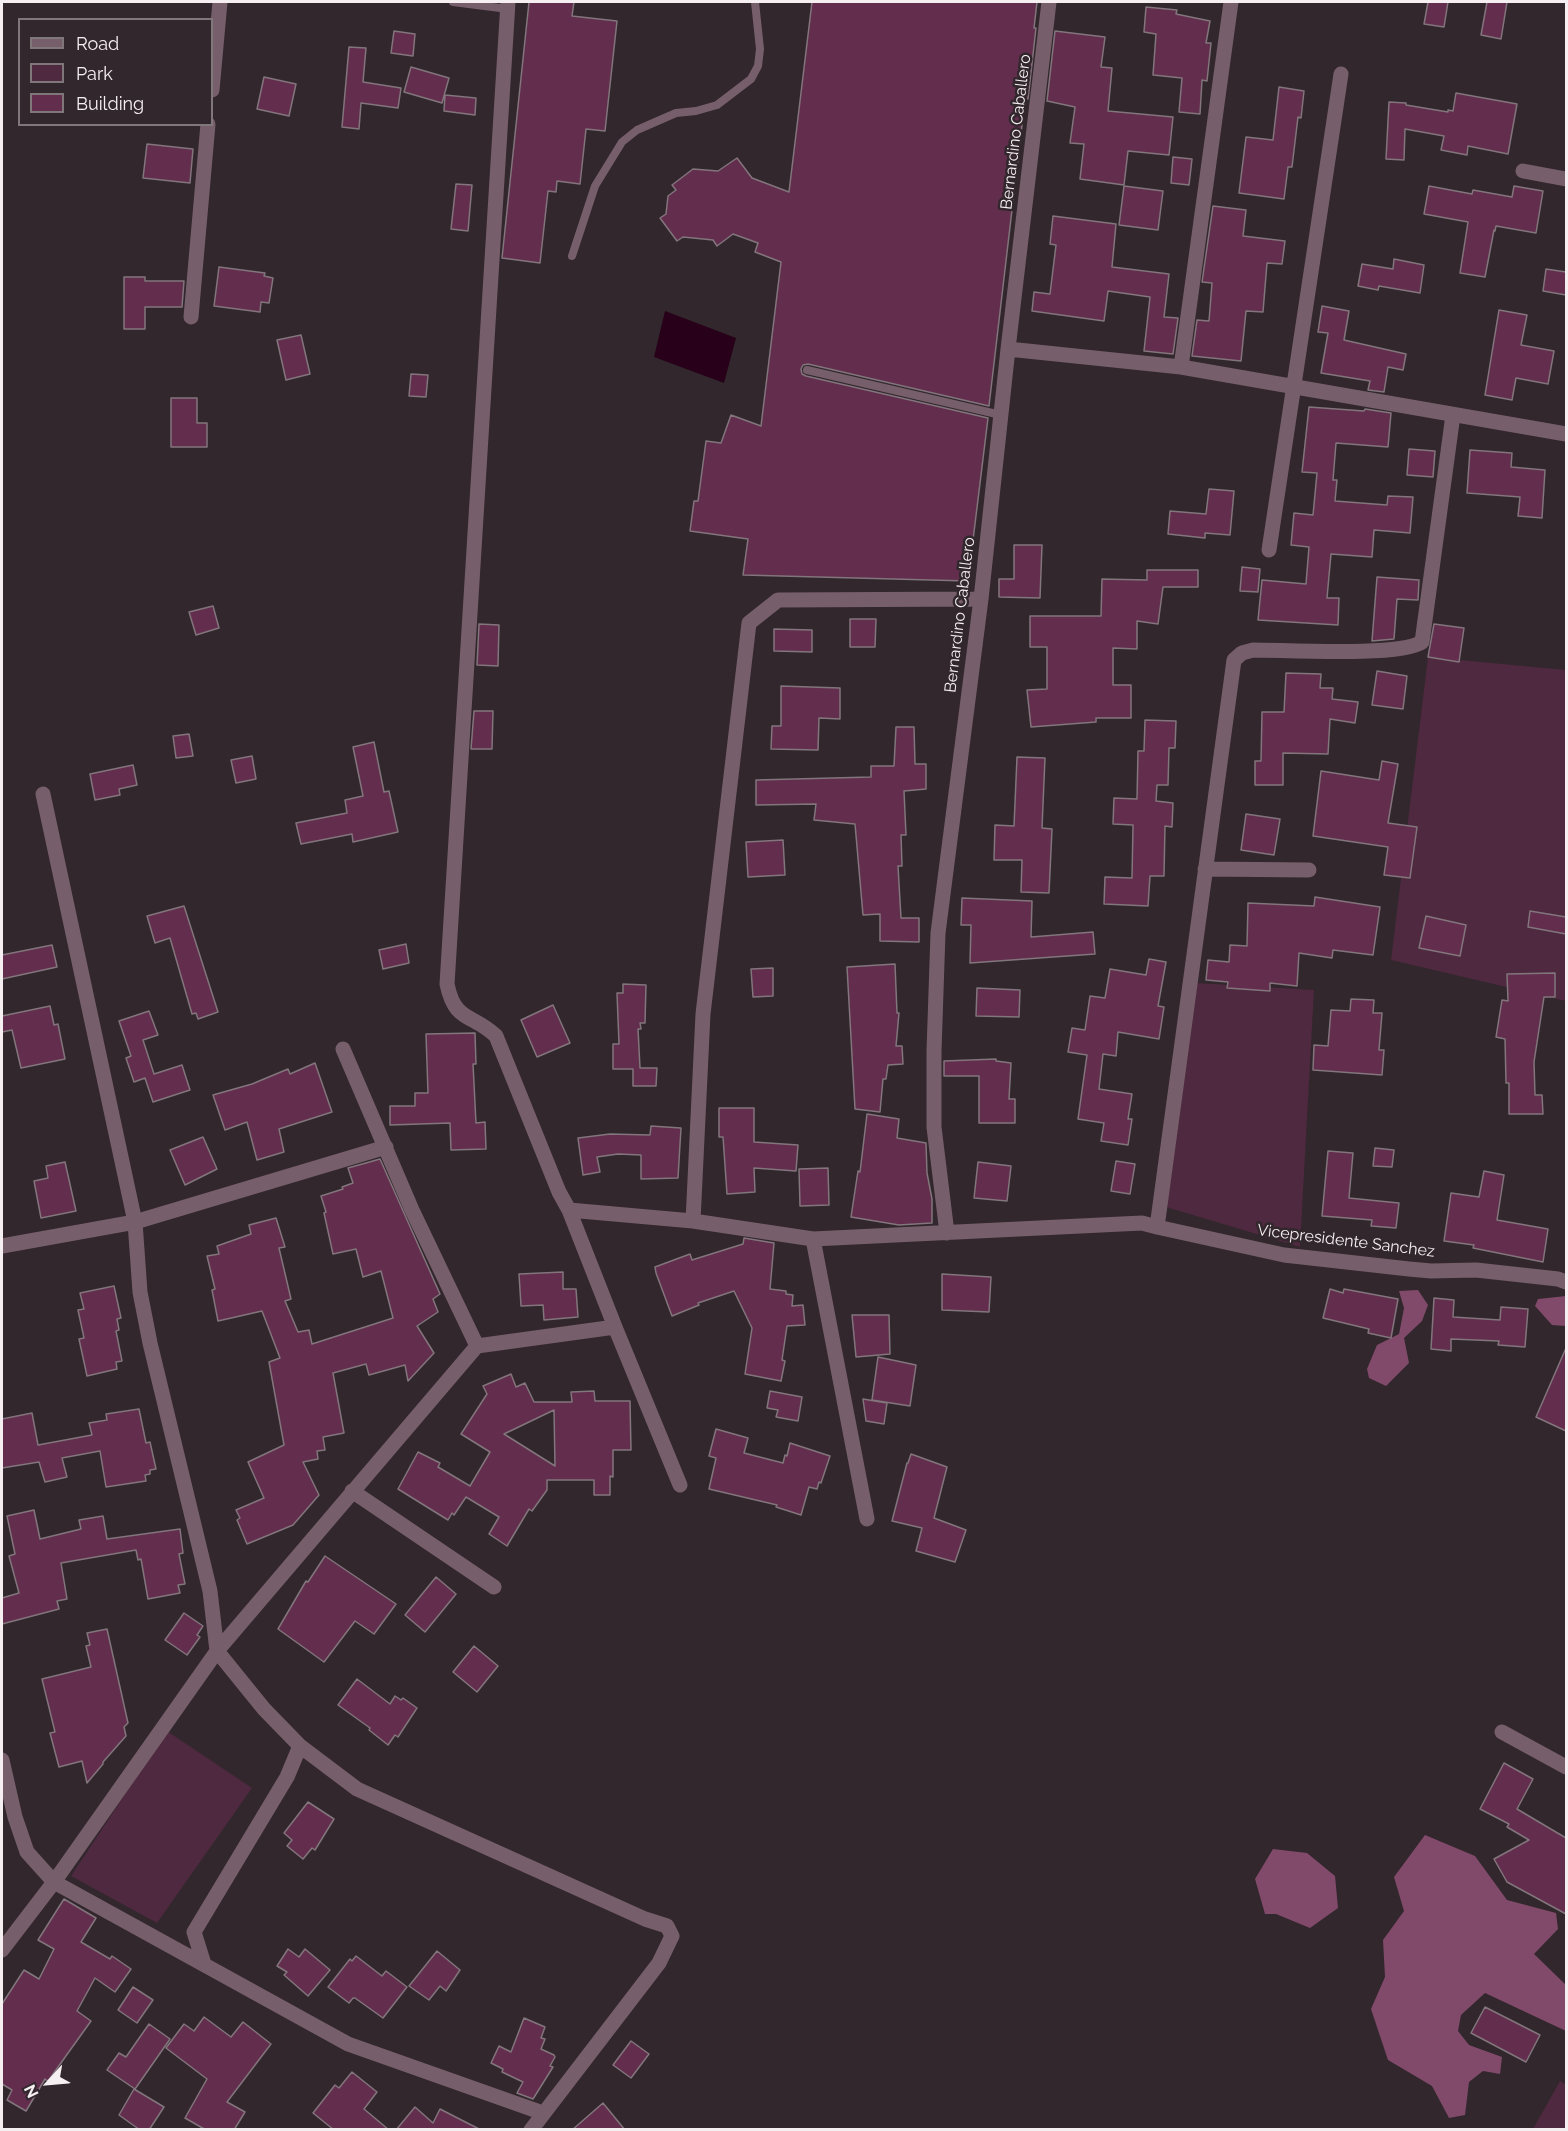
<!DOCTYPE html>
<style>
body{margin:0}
#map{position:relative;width:1568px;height:2131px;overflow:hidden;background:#31272c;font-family:Raleway,sans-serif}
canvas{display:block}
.frame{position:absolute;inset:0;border:3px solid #f6eff2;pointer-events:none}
.legend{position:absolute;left:18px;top:18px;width:195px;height:108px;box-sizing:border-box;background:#31272c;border:2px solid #80777b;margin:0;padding:8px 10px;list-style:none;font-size:18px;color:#f6eff2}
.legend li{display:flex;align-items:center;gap:12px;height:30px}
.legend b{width:30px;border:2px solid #80777b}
.north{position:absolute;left:18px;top:2053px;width:60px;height:60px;-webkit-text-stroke:4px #31272c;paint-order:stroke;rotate:244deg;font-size:16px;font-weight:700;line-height:24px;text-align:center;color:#f6eff2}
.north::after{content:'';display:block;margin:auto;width:21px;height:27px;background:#f6eff2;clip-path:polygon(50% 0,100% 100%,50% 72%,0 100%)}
</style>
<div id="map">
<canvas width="1568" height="2131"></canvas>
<div class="frame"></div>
<ul class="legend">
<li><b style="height:8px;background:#775e6b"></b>Road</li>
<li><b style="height:16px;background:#4e293f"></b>Park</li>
<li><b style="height:16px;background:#632e4e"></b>Building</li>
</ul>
<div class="north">N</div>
</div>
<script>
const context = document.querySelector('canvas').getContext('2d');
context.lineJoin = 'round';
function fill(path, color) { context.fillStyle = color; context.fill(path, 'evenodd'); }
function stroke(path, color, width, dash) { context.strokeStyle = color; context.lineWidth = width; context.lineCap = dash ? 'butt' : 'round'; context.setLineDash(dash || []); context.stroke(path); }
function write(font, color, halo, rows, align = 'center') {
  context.font = font + ' Raleway,sans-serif'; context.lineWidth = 5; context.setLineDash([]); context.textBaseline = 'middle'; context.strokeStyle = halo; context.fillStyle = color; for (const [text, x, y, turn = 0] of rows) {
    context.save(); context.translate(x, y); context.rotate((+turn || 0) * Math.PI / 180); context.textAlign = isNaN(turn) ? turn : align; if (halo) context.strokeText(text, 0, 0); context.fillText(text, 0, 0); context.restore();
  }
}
fill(new Path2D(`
 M1428,657l138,13v331l-175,-41z
 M1196,983l118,7 -14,257 -134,-40z
 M167,1731l85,57 -95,135 -86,-47z
 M1560,2081l6,4v44h-33z`), '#4e293f');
fill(new Path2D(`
 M1418,1290l10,15 -6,16 -18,17 5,25 -23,23 -17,-8 -2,-9 10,-24 22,-11 5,-26 -5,-17z
 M1566,1296v30l-14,-1 -17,-19 3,-7z
 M1425,1835l50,21 32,44 49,13 2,16 -24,25 32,31v46l-81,-38 -24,22 -3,16 11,14 33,12 -2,17 -17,-3 -14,11 -4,33 -16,3 -17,-32 -44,-26 -17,-51 14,-32 -2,-37 21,-29 -10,-34z
 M1273,1849l34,4 28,23 3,32 -28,20 -34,-14h-11l-10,-35z`), '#824a6a');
fill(new Path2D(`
 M665,311l71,27 -12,45 -70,-26z`), '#280019');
const building = new Path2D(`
 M529,2h45l-2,14 45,5 -12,110 -19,-2 -6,55 -23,-3 -1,11 -8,-1 -8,72 -38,-5z
 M812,2h225l-3,26h2l-8,71h-3l-36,307 -181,-42 -5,1 -2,4 1,5 4,2 182,42 -20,163 -225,-6 5,-36 -58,-8 4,-30h4l8,-60 15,2 10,-28 30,11 20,-164 -26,-10 3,-9 -25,-9 -16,12 -4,-6 -30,-3 -6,4 -17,-23 6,-4 2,-18 8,-6 -4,-5 21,-16 25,2 19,-13 15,20 37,14z
 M1428,2h20l-4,25 -20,-3z
 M1487,2h20l-6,37 -20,-4z
 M1146,7l31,3 -1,4 34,7 -4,22h5l-4,38 -5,-1 -2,34 -21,-2 3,-34 -29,-3 3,-41 -12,-2z
 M394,31l21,3 -2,22 -22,-3z
 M1055,31l50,6 -4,30 11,1 -4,43 65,6 -4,38 -41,-4 -4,34 -44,-6 4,-35 -14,-1 5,-36 -28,-6z
 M349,47l17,1 -3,34 38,6 -3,20 -37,-5 -2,26 -17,-2z
 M411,67l38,11 -7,25 -38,-11z
 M264,77l32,7 -7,32 -32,-7z
 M1279,87l25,4 -3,27 -3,-1 -6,50h-4l-4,32 -45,-6 7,-56 27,3z
 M1456,93l61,11 -9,50 -40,-8 -1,9 -26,-5 3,-14 -39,-7 -1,31 -18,-1 3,-57 17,1v2l42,7v-2l5,1z
 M445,95l31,3 -1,17 -31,-4z
 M147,144l46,5 -3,34 -47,-5z
 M1173,157l19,2 -3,26 -18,-2z
 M456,184l16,1 -4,46 -17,-2z
 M1124,186l39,5 -5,39 -39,-5z
 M1429,186l43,8 1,-4 39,7 2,-11 29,5 -7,42 -40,-7 -1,5 -1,-1 -9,47 -25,-4 8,-51 -44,-8z
 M1213,206l33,4 -3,26 42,5 -3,23 -15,-1 -4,49 -17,-1 -5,50 -49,-5 5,-36 12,1 3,-38 -10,-1z
 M1053,216l63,8 -4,43 57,7 -5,43 14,1 -5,36 -29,-3 6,-54 -42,-6 -4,30 -72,-10 2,-19 16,2 6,-49 -6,-1z
 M1394,259l30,6 -4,28 -41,-7 -1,4 -20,-4 4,-22 31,5z
 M219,267l46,6 -1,3 9,2 -4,25 -8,-1 -1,10 -46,-6z
 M1546,269l20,3v23l-23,-4z
 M124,277h21v4h39l-2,26h-37v22h-21z
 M1322,306l27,5 -5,29 62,14 -3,16 -15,-3 -4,25 -16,-2 2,-9 -49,-8 7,-40 -10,-1z
 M1499,310l28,5 -6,30 33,6 -6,33 -32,-6 -4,22 -27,-5z
 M301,335l9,39 -24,6 -9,-40z
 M411,374l17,1 -2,22 -17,-1z
 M171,398h26v25h10v24h-36z
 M1309,407l55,4 1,-2 26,4 -3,34 -52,-4 -3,37h4l-2,21 52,4 1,-9 25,1 -3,36 -36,-3 -2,27 -41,-3 -4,44h12l-1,27 -80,-5 4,-40 44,4 3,-37 -18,-2 3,-32 19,2 4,-42 -15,-1z
 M1409,449l26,2 -2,26 -26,-2z
 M1470,450l42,3 -1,14 34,3 -3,48 -24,-2 2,-19 -53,-4z
 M1209,489l25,2 -4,44 -25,-2v5l-37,-4 2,-23 36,3z
 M1014,545h28l-2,53 -41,-1v-18h15z
 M1242,567l18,2 -2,23 -18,-1z
 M1147,570h51v17h-35l-5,37 -21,-3v28l-24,-1v37h18v33h-35v4l-65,5 -4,-37 20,-1v-42h-17v-31h71l1,-37 45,1z
 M1377,577l42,3 -1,20 -21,-1 -3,40 -22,2z
 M213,606l6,22 -23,7 -7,-23z
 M850,619h26l-1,28h-25z
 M479,624l20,1 -1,41 -21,-1z
 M1434,624l30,4 -5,34 -31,-5z
 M774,629l38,1v22l-38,-1z
 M1377,671l30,5 -4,33 -31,-4z
 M1286,673l35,1 -1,14h13l-1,11 26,3 -3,21 -25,-4 -2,35 -45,-1v32h-28v-24h6l1,-49h22z
 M781,686l59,2v31l-21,-1 -1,32 -47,-1 1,-23h9z
 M474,711h19l-1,38h-21z
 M1145,720l31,1 -1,27h-6l-1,37h-11l-1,16 17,2 -1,24 -7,-1 -1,50h-14l-2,30 -44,-2 1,-27 27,1 1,-53 -20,-1 1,-26 23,1 1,-48h6z
 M896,727h18l1,37h11v25l-22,2 2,44h-5l1,31h-4l3,52h18v24l-39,-1v-27l-17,1 -8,-91 -41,-4 2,-16 -60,1v-25l115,-3v-11h23z
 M189,734l4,22 -17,2 -3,-22z
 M374,742l10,50 5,-1 9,41 -45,10 -1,-8 -51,10 -5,-21 51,-10 -2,-13 18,-4 -10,-49z
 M252,756l4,23 -20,4 -5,-23z
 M1017,757l28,1 -3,70 10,1 -3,64 -28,-1 1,-32h-28l1,-35 19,1z
 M1382,761l16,3 -10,59 29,4 -7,51 -26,-3 4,-28 -75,-11 8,-65 58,9z
 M133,765l4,20 -18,4 1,6 -25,5 -5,-26z
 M1246,814l34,5 -6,36 -33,-5z
 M783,840l2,35 -37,2 -2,-35z
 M1315,897l65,10 -7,48 -40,-5 -1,8 -33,-5 -2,33 -27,-3v8l-43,-3 1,-6 -22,-2 2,-20 21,2 1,-17 17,1 1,-43 66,3z
 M962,898l70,3 -1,36 62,-5 2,22 -125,9 1,-38h-10z
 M184,906l34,106 -20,7 -2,-6 -4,1 -22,-76 -15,5 -8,-27z
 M1530,911l36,6v17l-38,-7z
 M1426,916l40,9 -6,31 -41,-8z
 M406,944l3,19 -26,6 -4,-19z
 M52,945l5,22 -55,12v-24z
 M1149,959l17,3 -8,44 6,1 -5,32 -41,-7 -2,24 -13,-2 -4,35 33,5 -4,25h4l-4,26 -27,-4 3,-18 -26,-4 9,-64 -19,-3 4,-24 13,2 5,-34 15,2 5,-29 36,6z
 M895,964l2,49h2l-3,33h6l1,18 -15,1 -2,14h-3l-3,33 -25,-3 -8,-142z
 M773,968v28l-20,1 -2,-28z
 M1555,973v24h-11l-10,65 1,33h7l1,19h-34v-31h-3l-1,-44 -9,-2 6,-37 6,1 -1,-27z
 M623,984l23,1 -1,38h-5l1,6h-3l2,39h17l-1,18h-23v-17h-20v-25h6l-2,-51h6z
 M977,988l43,2 -1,27 -43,-1z
 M1351,999l23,1 -1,13h9l-3,37h5l-2,25 -69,-5 1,-25 14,1 3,-36 19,1z
 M553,1005l17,38 -33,14 -16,-37z
 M50,1006l4,19 4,-1 7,35 -44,9 -9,-38 -10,2v-16z
 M149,1011l9,24 -15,5 11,34 28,-9 8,25 -37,12 -8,-24 -11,4 -8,-24 5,-2 -12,-35z
 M475,1033l1,31h-3l3,59 9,-1 1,27 -35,1 -1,-27 -60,2v-19h25v-13h13l-2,-59z
 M996,1059v2l15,2 -2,36h6v24h-36v-47h-35v-15z
 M315,1063l17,49 -53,17 5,23 -27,8 -10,-38 -22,8 -12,-35 39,-11 36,-15 2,5z
 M719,1108h35v34l44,3 -2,26 -42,-3 1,24 -28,2 -4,-57h-4z
 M867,1114l32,5 -2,19 29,5 1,30 5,26v24l-33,2 -48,-8 7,-46 2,1z
 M651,1126l30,2 -3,50 -37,1v-24l-23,-1 -21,3 3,15 -17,3 -5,-37 32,-4 40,1z
 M203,1137l14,32 -32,16 -15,-35z
 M1375,1148l19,2 -2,17 -19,-1z
 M1328,1151l25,2 -4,45 50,5 -3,25 -25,-2 1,-6 -50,-4z
 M380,1159l60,135 -7,5 5,13 -21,14 17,27 -26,28 -3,-16 -36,10 -3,-11 -33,9 11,60 -21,4 2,13 -8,1 1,8 -15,3 16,33 -26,30 -46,19 -10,-24 3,-2 -4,-8 28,-12 -16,-36 36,-17 -15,-83 11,-4 -18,-47 -44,10 -6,-31 3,-1 -8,-33 12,-2 -2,-8 34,-12 -2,-9 27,-7 9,29 -6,1 12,51 -6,2 13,31 11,-2 3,14 81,-26 -12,-47 -18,6 -7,-28 -23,5 -9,-41 2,-1 -5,-16 22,-7 -1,-2 11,-4 -5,-15z
 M1116,1161l19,3 -5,30 -19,-3z
 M65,1162l11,49 -35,7 -7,-37 14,-3 -2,-12z
 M978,1162l33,4 -4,35 -33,-3z
 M828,1168l1,37 -29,1 -1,-37z
 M1484,1171l20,4 -7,45 51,9 -5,33 -70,-14 1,-3 -30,-4 7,-48 28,4z
 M744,1238l30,5 -4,46 16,2v3l7,1 -1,11 11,-1 2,20 -18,1 -5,34 3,1 -4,20 -36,-7 7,-46 -18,-37 -36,12 1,2 -27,11 -16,-43 -1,-6 35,-13 2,6 51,-16z
 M563,1272v17h13l2,28 -34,3 -1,-15 -22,1 -2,-32z
 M942,1274l49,3 -2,35 -47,-2z
 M114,1286l7,32 -4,1 2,11 -3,1 6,30 -6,1 1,7 -30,7 -8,-37 5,-1 -6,-28 6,-1 -4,-16z
 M1330,1289l13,4 1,-4 54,10 -7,39 -23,-5 1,-4 -46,-11z
 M1434,1298l20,2 -1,17 47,3 1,-13 27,2 -3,38 -27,-2 1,-4 -48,-2v12l-20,-2z
 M852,1315h37l1,39 -34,3z
 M1566,1348v83l-30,-14z
 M878,1357l38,8 -6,41 -38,-6z
 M511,1374l5,13 9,-4 9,19h38l-1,-10 23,-1 1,10h35l1,49h-18v27l-3,-1v19h-16v-15h-47v10l-15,21 -3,-2 -22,37 -18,-12 10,-17 -33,-20 -12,18 -2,-2 -4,7 -50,-31 20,-37 22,11 -2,4 32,19 20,-34 -29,-18 26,-40 -4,-8zM554,1410l1,56 -51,-32z
 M770,1391l32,6 -4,24 -22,-4 2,-7 -11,-2z
 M863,1399l24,4 -3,21 -18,-3z
 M139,1409l7,34 4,-1 6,27 -6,1v4l-5,1 1,6 -40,6 -6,-36 -38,7 5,19 -22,5 -6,-20 -37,6v-49l30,-6 6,32 54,-10 -3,-12 18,-3 -1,-6z
 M716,1429l32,9 -4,15 39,10 2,-8 2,1 3,-13 40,13 -9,27 -2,-1 -2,7 -8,-2 -8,28 -25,-8 1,-2 -68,-16 7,-31 -7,-2z
 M911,1454l36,13 -13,51 32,12 -11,32 -39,-11 6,-23 -30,-7 15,-58h1z
 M34,1510l6,29 41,-10 -2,-9 24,-4 4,23 73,-10 3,24 -4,1 6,30 -7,1 2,8 -32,6 -7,-40 -3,1 -2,-10 -75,13 6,36 -10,2 2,8 -57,15v-26l17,-5 -10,-37 6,-2 -8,-38z
 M325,1556l71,48 -22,30 -19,-13 -31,41 -46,-33 28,-48 2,1z
 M436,1577l20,17 -31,38 -20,-17z
 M184,1613l19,13 -6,9 3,2 -13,18 -22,-15z
 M107,1629l21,94 -4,4 2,9 -23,26v2l-16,19 -5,-22 -23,6 -9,-34 5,-1 -13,-53 49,-12 -5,-21 4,-1 -3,-12z
 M474,1646l24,20 -21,26 -24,-20z
 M357,1679l33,25 5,-8 6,4 2,-2 14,10 -19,29 -3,-2 -7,10 -19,-15 1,-2 -32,-23z
 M1504,1763l29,16 -16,30 49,29v76l-59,-32 -13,-23 35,-19 -22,-13 2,-3 -29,-15z
 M308,1802l26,17 -19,31 -3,-2 -9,11 -16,-13 5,-6 -8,-7z
 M64,1899l32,19 -15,24 29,17 2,-3 19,13 -16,23 -20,-14 -18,33 14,10 -43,60 -3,-2 -19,32 -19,-11 5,-10 -10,-6v-80l22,-34 15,9 15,-30 -16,-9z
 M288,1949l11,8 6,-8 25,21 -22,26 -24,-21 3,-3 -10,-6z
 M437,1951l23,19 -14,21 -6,-5 -11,14 -20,-14z
 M356,1956l26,20 4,-5 21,16 -24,31 -28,-20h-2l-4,5 -21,-16 22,-28 2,2z
 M133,1987l20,13 -16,23 -19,-13z
 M1485,2007l55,28 -14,27 -55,-29z
 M204,2017l27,20 12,-15 28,22 -44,58 18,10 -11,18h-28l-21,-12 22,-39 -41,-31 18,-24 10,7z
 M524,2018l21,9 -4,11 4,1 -4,10 13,6 1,2 -5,9 3,1 -20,32 -16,-6 6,-11 -21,-10 1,-3 -12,-6 8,-17 12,6z
 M149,2024l21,15 -35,50 -28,-19 12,-17 7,4z
 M631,2041l18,13 -18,24 -18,-13z
 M352,2072l25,20 -13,17 25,21h-55l-21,-17 22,-28 4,3z
 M134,2089l30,18 -15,23h-9l-21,-15z
 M603,2103l22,27h-53z
 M415,2107l18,16 7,-14 41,21h-85z`);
fill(building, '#632e4e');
stroke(building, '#82757c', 1.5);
stroke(new Path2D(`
 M453,2l55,7
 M572,256l23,-70 27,-44 15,-12 39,-17 20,-2 21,-6 34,-26 7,-13 2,-17 -5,-47
 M807,370l194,45`), '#775e6b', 8);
stroke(new Path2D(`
 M508,2l-61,982c8,39 25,29 49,52l63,156 10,18 46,117 65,158
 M212,90l8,-88
 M1523,171l43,8
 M191,317l17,-193
 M1008,349l173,18 385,67
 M1181,367l50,-365
 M1269,550l72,-476
 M43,794l92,428 5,70 10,51 60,248 7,60 47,58 36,37 57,43 288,130 22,7 5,10 -13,27 -128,167
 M1205,869l104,1
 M343,1049l69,161 65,136
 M569,1210l124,11 120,18 329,-16 15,4 77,-567 8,-7 11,-3c33,0 147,7 169,-8l31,-227
 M693,1221l10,-207 46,-391 29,-23 203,-1
 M1157,1227l127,28 125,14 22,2 45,-1 82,9 8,3
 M947,1233l-13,-106v-76l4,-118 43,-334 27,-250 41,-347
 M813,1239l54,280
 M2,1246l133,-24 251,-75
 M352,1491l142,96
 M1502,1732l64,35
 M2,1760l13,57 12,35 27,30 294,162 195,69
 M2,1950l52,-68 163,-231 260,-305 138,-19
 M204,1964l-10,-32 93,-155 13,-31`), '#775e6b', 15);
write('16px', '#f6eff2', '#31272c', [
 ["Bernardino Caballero",1016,132,-83],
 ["Bernardino Caballero",960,615,-83],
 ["Vicepresidente Sanchez",1346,1241,7]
]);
</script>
